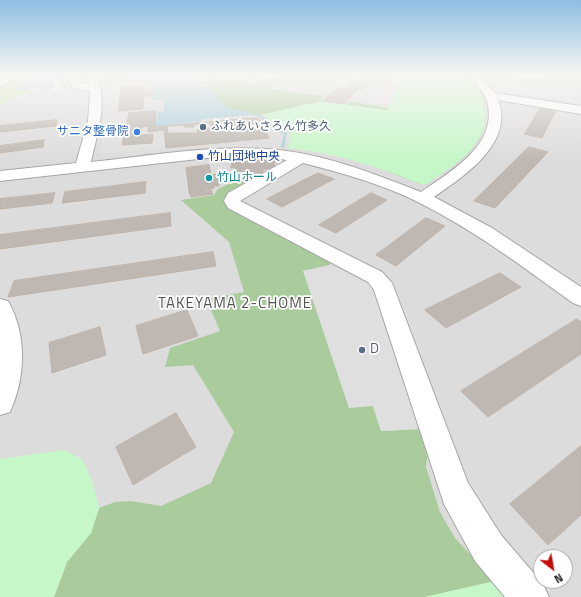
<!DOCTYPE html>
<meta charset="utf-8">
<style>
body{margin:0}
#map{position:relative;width:581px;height:597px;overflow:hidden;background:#efece5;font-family:"Titillium Web",sans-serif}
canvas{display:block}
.north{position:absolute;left:533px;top:549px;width:40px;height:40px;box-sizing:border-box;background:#fff;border:1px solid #a5a5a5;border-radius:50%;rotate:149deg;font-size:11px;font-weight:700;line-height:16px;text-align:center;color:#1f1f1f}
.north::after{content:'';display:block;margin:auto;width:14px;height:18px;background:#c30c0a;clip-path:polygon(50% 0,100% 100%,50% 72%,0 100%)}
</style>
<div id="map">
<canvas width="581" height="597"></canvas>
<div class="north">N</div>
</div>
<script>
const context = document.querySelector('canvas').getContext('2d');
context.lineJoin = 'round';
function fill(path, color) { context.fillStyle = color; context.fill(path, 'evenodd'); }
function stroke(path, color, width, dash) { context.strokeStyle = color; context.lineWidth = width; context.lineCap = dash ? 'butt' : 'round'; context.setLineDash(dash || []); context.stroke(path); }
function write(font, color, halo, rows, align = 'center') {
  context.font = font + ' "Titillium Web","Noto Sans JP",sans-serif'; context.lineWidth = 3.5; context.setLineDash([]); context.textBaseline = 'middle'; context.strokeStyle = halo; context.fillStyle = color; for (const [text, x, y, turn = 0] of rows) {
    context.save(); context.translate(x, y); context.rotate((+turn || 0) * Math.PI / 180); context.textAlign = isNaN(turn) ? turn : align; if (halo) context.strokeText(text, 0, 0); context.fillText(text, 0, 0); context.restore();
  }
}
fill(new Path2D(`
 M63,76h518v521h-581v-498h15l20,-10 25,2 3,-1 -4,-6 1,-6zM541,557h24v24h-24z`), '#dddcdc');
fill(new Path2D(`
 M22,76h13l-21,13 16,2 -30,13v-18z`), '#c9e7ae');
fill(new Path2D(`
 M397,76l84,15c16,52 -17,66 -54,93h-7l-57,-22 -9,-5 -55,-8 -10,-10 1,-7 -22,-12 -4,-6 -11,1c-7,-6 -17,-3 -25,-7 -8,-5 -18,-19 -26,-27l41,-2 6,4 21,6 52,7v5l24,4 4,-3 39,6 8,-19 -4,-8z
 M489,76h64l-19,6z
 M250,174l9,1 -34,23v4l103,57 3,6 -28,6 70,135 8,25 39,-2 8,22 -2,16 14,45 15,26 40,43 -70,16h-371l13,-35 24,-29 8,-25 16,-6 16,-1 30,5 50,-23 23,-51 -41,-67 -28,2 5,-19 50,-17 -14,-32 38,-7 -15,-50 -48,-42 33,-5 4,-6z`), '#aacc9c');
fill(new Path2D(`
 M397,76h52l23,3c9,12 12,20 13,34 2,35 -33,53 -58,71h-7c-43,-18 -86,-31 -132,-36l2,-16 -22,-12 -4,-6 57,-13 66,9 10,-21 -4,-8z
 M64,450l18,9 10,21 7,28 -8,25 -24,29 -13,35h-54v-138z
 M495,581l13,16h-83z`), '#c5f7c9');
fill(new Path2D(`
 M484,79l38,7 -2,9 -22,-3z
 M148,85l2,23 -4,26 8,-1v6l11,-1v3l48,-12 -2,-8 40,-3 8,1 9,16 -8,3 -94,10 -57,5 -8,-3 5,-27 2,-35z
 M328,259l30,15 10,8 9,13 43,134 -39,2 -8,-25 -24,2 -46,-137 27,-6z`), '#dfdfdf');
fill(new Path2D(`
 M35,76h26l-8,8 3,3 -6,3 -17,-2 -6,3 -13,-2z
 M129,76h60l3,3h8l14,13 8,12 8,5 20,3 3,3 -51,4 -1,2 -54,7 1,-5 9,-1 1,-11h5l2,-12 -12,1 -1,-14 -3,-1 -2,-4 -13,2z`), '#a8ceda');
fill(new Path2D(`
 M253,114l9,1 9,10 16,8 -3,15 -3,-1 3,-13 -15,-7 -9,-10 -8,-1 -1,-1z`), '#a8ceda');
const building = new Path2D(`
 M274,76h18l5,2 -29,9 -14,-5z
 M359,76h20l-16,14 -17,-2z
 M144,85v6l8,-1v6h-9v13l-25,2 3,-24z
 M338,88l20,2 -14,14 -21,-3z
 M542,105l15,3 -15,30 -17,-4z
 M156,111l-1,15 -13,1 -1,8 12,-1 -1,9 -30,2 7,-32z
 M251,118l8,1 10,19 -103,10 -2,-18 -16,2v-4l18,-2z
 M57,120l-1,6 -56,6v-6z
 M209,122l3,6 -15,2 1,3h-30l-1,-7 17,-1 1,2h9l-1,-2z
 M44,140l-1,7 -43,6v-7z
 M529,147l19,5 -53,56 -21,-7z
 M233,160h42l-1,7 -11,3v3h-23l-1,2h-5l2,-7h-5z
 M209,165l2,10 15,-2 9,8 -16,2v3h-5v2l-25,3 -3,-23z
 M318,173l16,6 -52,28 -15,-8z
 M146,182l-1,11 -83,10 3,-11z
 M211,190l2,4 -22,3 -2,-5z
 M55,193l-3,10 -52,6v-10z
 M371,193l16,7 -51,33 -17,-8z
 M170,213l1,13 -171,23v-14z
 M426,218l19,8 -49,40 -20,-11z
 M213,252l3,14 -208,31 6,-16z
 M500,273l21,14 -75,41 -21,-18z
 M187,310l11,26 -55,18 -7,-28z
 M577,319l4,3v32l-93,63 -27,-26z
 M100,327l6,28 -54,18 -3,-30z
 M176,413l20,34 -63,38 -17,-38z
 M581,446v69l-33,30 -38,-41z`);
fill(building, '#bfb8b2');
stroke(building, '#c0b3a8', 1);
const minor = new Path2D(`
 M7,76h14l-21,11v-7z
 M69,76h11l-2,2 3,5 9,1 -3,-8h10c11,28 0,58 -6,86 58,-6 117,-17 176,-13 53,3 105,24 154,43 29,-20 75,-46 67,-87 -2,-11 -11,-20 -18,-29h11l13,17 87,13v8l-83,-14c17,43 -35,77 -64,97l58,31 89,59v19l-8,-3c-50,-36 -99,-73 -155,-101 -36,-18 -76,-29 -115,-39l-63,38 142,71 10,11 76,200 33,52 42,49 6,13h-44l-30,-36 -31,-57 -70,-214 -6,-8 -140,-74 -4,-7 4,-8 59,-33 -19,-3 -43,-1 -225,25v-10l76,-8 12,-42 2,-30 -17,-3 -5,-10z
 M0,299l8,2c19,33 18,76 2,111l-10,3z`);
stroke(minor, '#a6a6a6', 2);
fill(minor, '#fff');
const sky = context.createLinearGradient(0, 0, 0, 160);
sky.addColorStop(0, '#8ebee2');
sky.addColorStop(0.47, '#f8f6f3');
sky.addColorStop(1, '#f8f6f300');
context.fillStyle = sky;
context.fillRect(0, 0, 581, 160);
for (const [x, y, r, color] of [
 [203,127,4,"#5c6f8a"],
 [137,132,4,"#3f7fe0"],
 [200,157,4,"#1a4fb4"],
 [209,178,4,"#0f9aa8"],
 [362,350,4,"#5c6f8a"]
]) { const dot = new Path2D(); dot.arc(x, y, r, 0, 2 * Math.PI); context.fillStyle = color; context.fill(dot); stroke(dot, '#fff', 1.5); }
write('12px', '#4e5e75', '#fff', [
 ["ふれあいさろん竹多久",211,127]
], 'left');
write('12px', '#366cbe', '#fff', [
 ["サニタ整骨院",129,132]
], 'right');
write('12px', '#164399', '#fff', [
 ["竹山団地中央",208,157]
], 'left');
write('12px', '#0d838f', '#fff', [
 ["竹山ホール",217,178]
], 'left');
write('14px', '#4e5e75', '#fff', [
 ["D",370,350]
], 'left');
context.letterSpacing = '1px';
write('15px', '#525252', '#fff', [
 ["TAKEYAMA 2-CHOME",235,304]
]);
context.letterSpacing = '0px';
</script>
